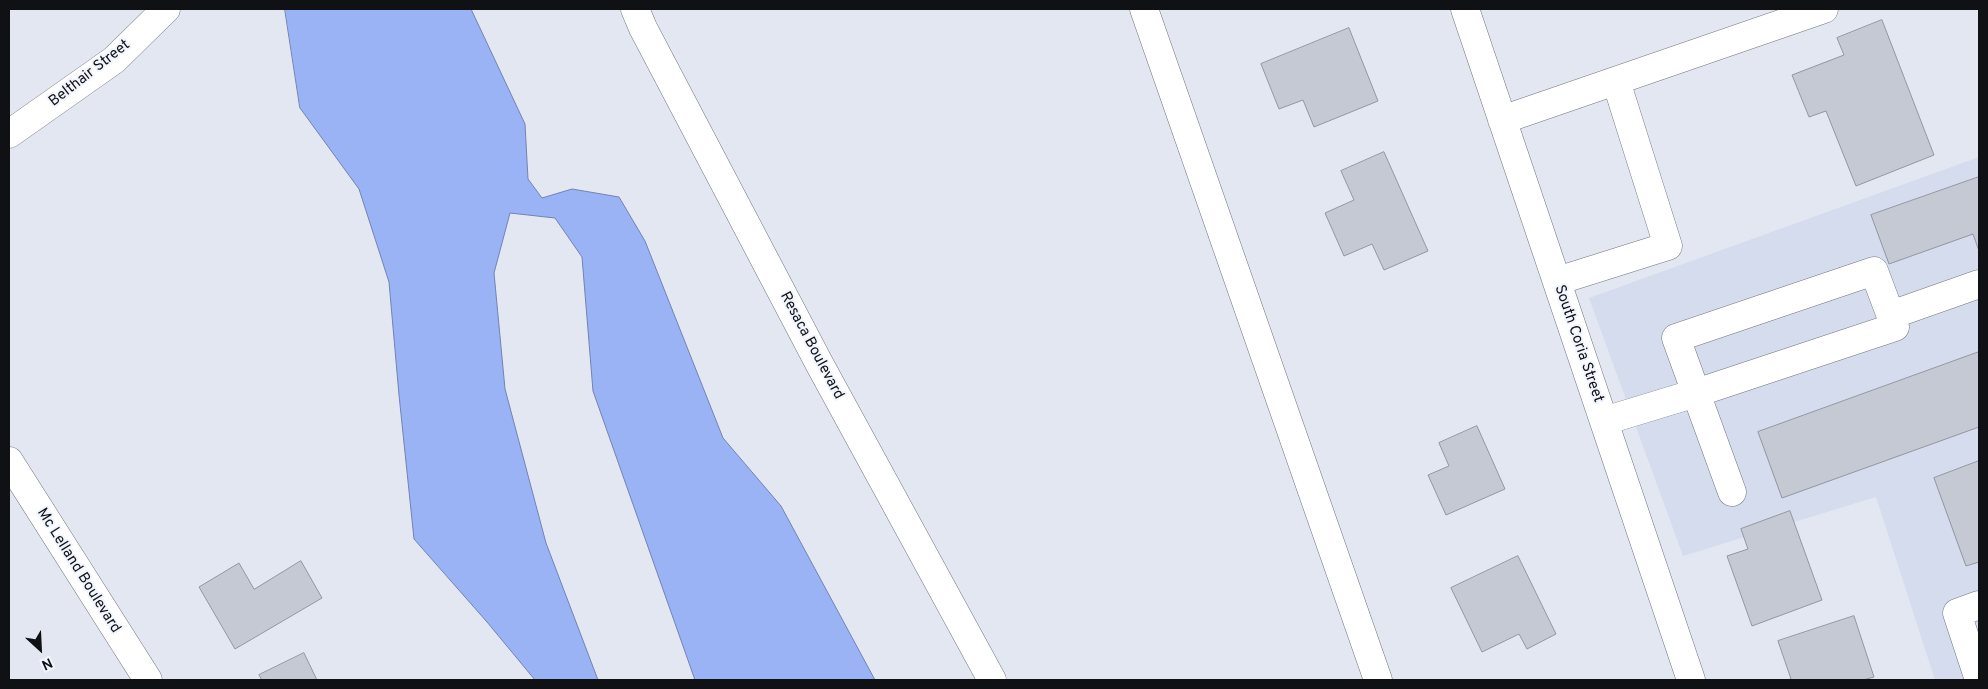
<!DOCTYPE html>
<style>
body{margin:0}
#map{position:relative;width:1988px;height:689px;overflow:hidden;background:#e3e7f2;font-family:Overpass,sans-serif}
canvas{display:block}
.frame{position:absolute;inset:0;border:10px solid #101114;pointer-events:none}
.north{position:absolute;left:15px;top:624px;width:50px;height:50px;-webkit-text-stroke:4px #f1f5fd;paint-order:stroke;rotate:155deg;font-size:14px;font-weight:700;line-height:20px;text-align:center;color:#101114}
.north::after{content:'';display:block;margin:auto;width:18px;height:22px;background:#101114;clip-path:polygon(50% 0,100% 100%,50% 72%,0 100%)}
</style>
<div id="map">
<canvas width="1988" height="689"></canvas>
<div class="frame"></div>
<div class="north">N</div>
</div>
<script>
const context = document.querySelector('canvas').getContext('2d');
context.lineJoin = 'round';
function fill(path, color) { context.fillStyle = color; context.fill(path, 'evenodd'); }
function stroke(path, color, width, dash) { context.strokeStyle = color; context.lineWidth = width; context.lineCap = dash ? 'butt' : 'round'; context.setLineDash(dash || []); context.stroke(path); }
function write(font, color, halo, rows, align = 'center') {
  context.font = font + ' Overpass,sans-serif'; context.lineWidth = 4; context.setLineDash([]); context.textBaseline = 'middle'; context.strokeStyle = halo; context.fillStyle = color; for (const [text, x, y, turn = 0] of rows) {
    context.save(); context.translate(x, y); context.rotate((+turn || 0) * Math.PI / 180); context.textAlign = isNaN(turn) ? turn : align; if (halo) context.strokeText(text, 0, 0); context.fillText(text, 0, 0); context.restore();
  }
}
fill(new Path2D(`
 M1979,157v523h-44l-59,-183 -193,59 -94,-258z`), '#d5dcee');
const water = new Path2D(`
 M285,9h186l54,115 3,55 14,19 30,-9 47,8 26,44 78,197 58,68 94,174h-180l-102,-289 -11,-134 -27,-39 -45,-5 -16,60 11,116 41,154 52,137h-63l-48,-58 -73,-83 -15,-144 -10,-113 -30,-93 -59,-81z`);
fill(water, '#9ab3f5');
stroke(water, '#7182b2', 1);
const building = new Path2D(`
 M1882,20l52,135 -78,31 -30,-75 -17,6 -17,-42 52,-20 -7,-17z
 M1349,28l29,73 -64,26 -11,-27 -24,9 -18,-45z
 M1384,152l44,99 -44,19 -12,-26 -28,12 -19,-43 29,-13 -13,-29z
 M1979,177v74l-6,-17 -84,30 -18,-49z
 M1979,352v75l-197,71 -24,-66z
 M1477,426l28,63 -59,26 -18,-40 21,-9 -10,-23z
 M1979,461v101l-13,4 -32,-88z
 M1790,511l32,89 -70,26 -25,-70 21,-7 -7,-20z
 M1518,556l38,78 -29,15 -8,-15 -37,18 -31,-64z
 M301,561l21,37 -87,51 -36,-62 40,-24 15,26z
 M1854,616l20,61 -11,3h-76l4,-1 -13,-38z
 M304,653l13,27h-55l-3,-5z`);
fill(building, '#c5c9d3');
stroke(building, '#92969f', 1);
const minor = new Path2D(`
 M635,9l8,19 177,337 172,315
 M1144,9l234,671
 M1465,9l226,671
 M1502,120l322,-111
 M9,134l105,-74 52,-51
 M1874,271l21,56 -199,66 -20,-55z
 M1557,281l111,-35 -52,-165
 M1891,315l88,-31
 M1604,421l92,-28 36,99
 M9,461l139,219
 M1979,605l-22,8 22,67`);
stroke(minor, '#72767f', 29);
stroke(minor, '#fff', 28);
write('15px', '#101114', '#f1f5fd', [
 ["Belthair Street",90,74,-38],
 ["South Coria Street",1578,344,71],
 ["Resaca Boulevard",811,346,62],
 ["Mc Lelland Boulevard",78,571,58]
]);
</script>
